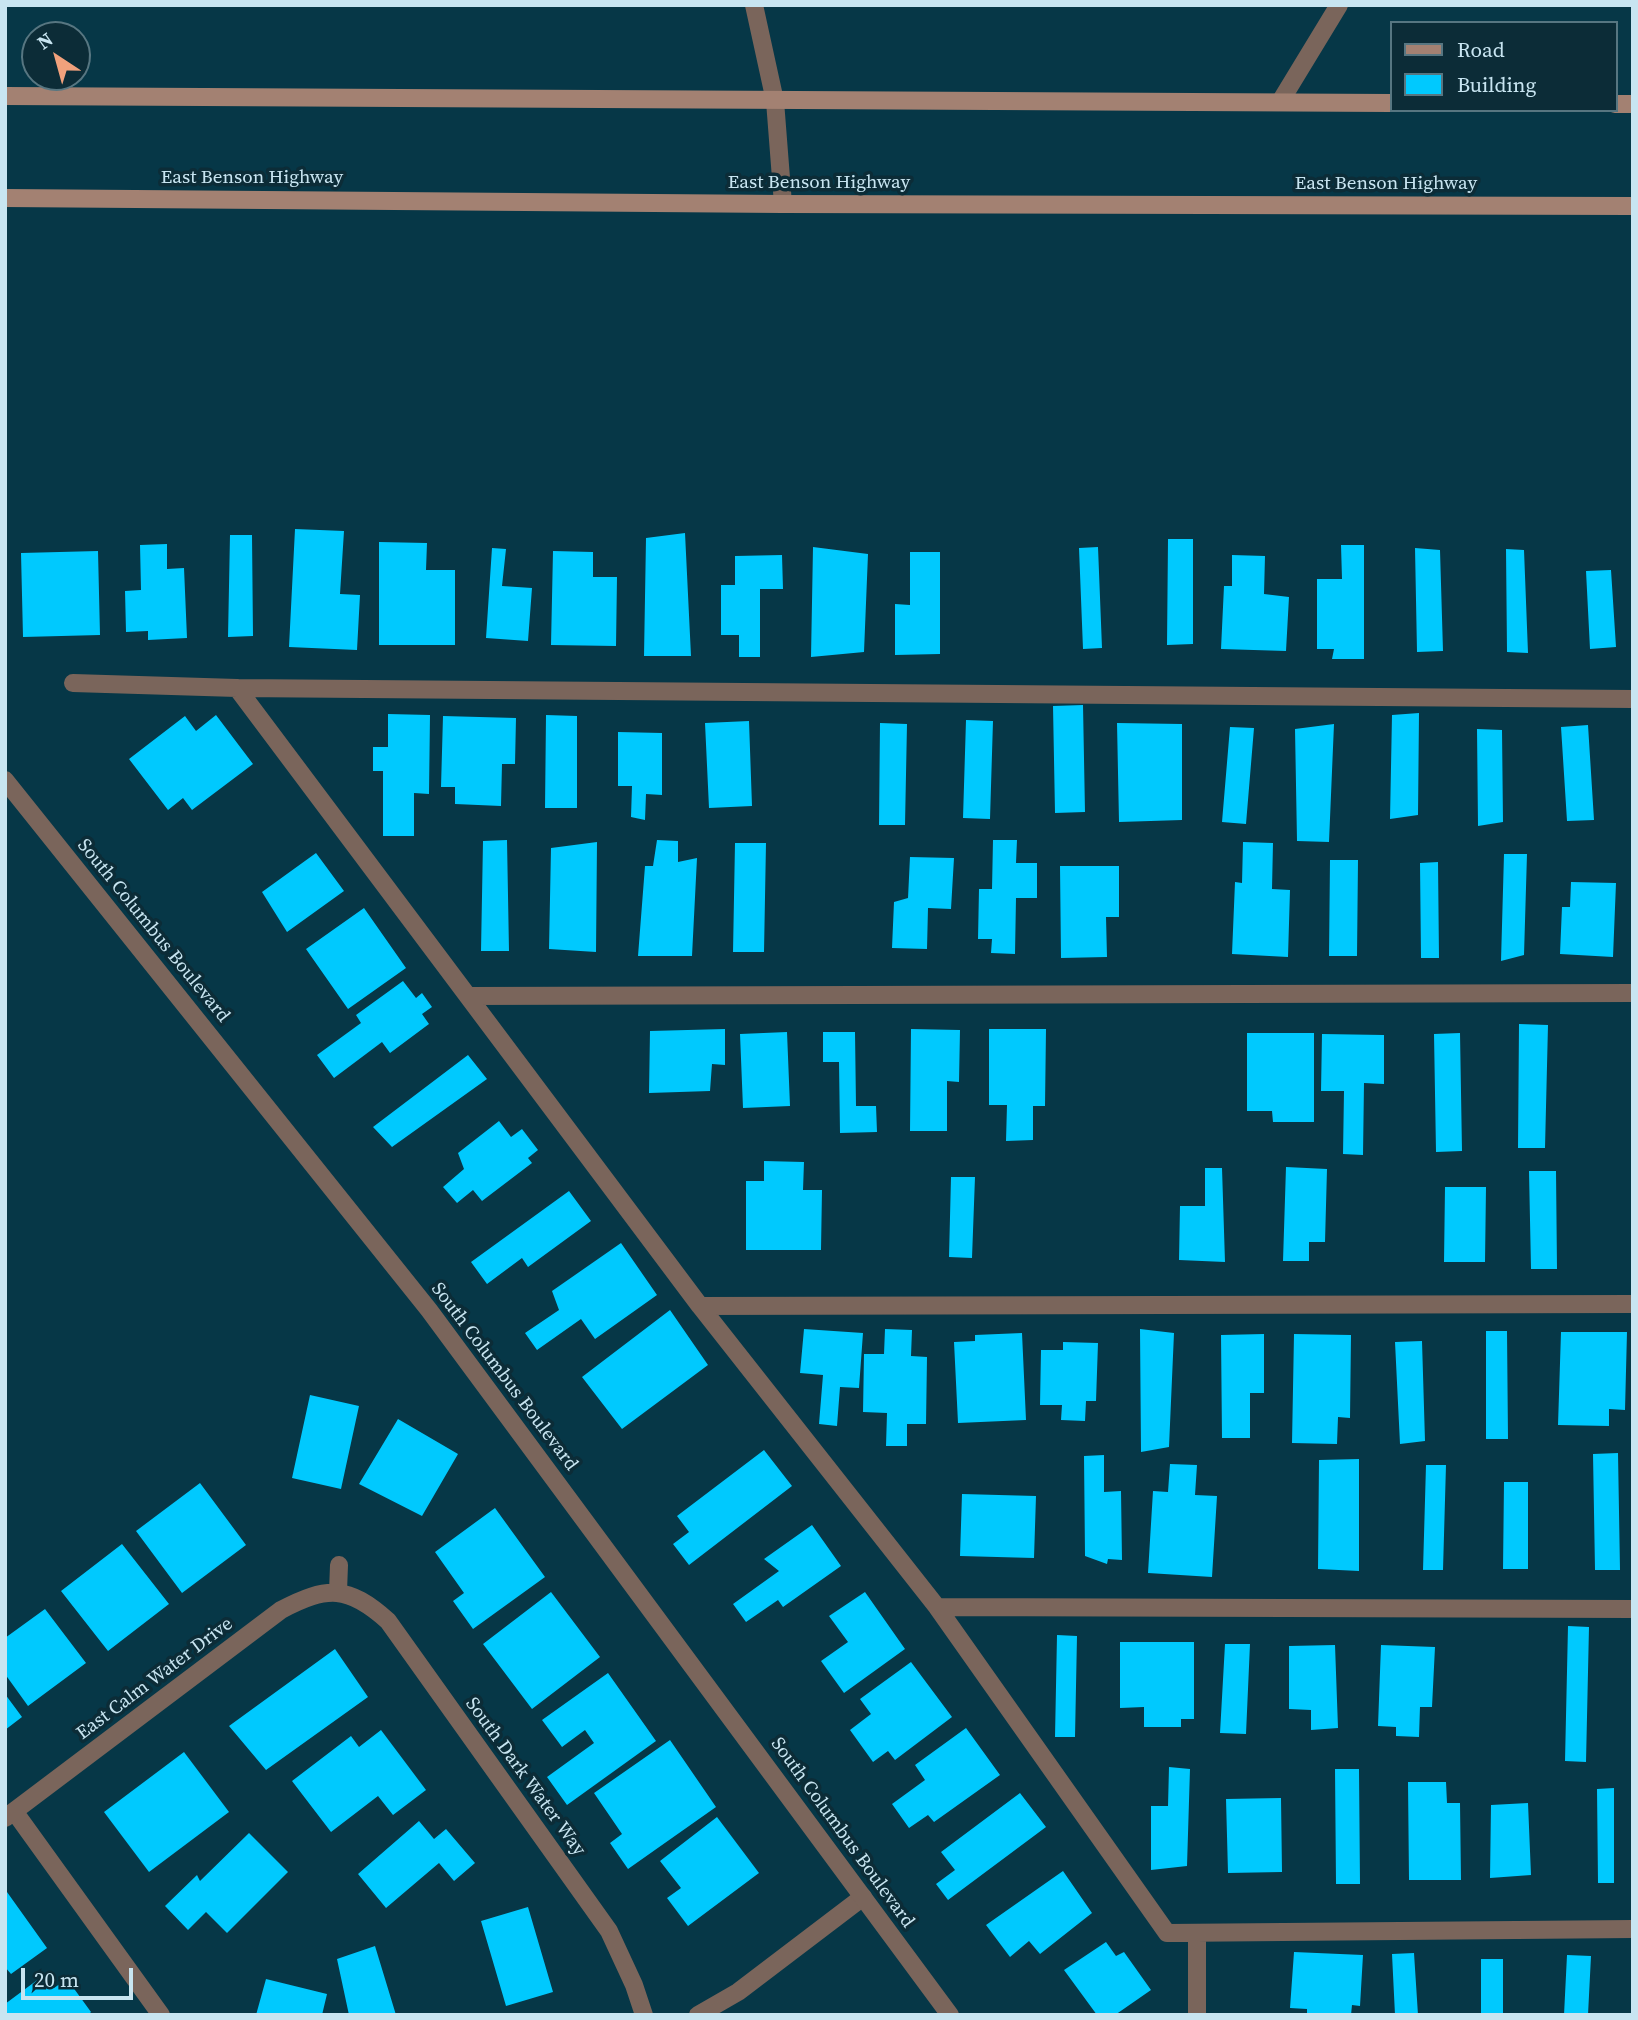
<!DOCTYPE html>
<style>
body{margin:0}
#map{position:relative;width:1638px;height:2020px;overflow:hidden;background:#063747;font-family:"Source Serif 4",serif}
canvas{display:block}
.frame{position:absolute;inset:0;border:7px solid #c8e5f1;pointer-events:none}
.legend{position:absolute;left:1390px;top:21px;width:228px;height:91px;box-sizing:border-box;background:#0c2c37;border:2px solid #577681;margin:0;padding:9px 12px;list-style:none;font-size:21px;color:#c8e5f1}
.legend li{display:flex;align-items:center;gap:14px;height:35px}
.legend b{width:35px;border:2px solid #577681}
.north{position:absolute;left:21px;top:21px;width:70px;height:70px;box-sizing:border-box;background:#0c2c37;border:2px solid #577681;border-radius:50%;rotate:324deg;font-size:19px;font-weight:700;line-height:28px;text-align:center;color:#c8e5f1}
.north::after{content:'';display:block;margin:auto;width:24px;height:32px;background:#f1a17c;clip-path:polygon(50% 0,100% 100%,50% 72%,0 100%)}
.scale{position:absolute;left:21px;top:1968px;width:112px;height:32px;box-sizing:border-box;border:4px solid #c8e5f1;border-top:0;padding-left:9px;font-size:21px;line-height:24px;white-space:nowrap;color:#c8e5f1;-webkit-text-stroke:5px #0c2c37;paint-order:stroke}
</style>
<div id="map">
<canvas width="1638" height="2020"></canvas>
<div class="frame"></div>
<ul class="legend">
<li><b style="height:9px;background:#a38172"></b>Road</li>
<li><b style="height:19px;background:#00c9fe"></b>Building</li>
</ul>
<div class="north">N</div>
<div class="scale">20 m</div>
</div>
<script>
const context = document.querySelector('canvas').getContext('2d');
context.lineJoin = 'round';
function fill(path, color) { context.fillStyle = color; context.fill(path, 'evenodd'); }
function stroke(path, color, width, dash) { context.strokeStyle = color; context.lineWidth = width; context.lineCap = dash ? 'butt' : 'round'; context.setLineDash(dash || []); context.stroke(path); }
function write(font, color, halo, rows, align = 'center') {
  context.font = font + ' "Source Serif 4",serif'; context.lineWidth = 7; context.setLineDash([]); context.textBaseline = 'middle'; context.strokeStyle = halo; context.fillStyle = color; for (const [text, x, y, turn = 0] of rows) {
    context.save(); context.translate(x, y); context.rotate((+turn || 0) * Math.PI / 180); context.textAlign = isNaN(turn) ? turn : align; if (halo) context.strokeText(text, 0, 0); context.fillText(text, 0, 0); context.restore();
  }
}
fill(new Path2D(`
 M295,529l49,2 -4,63 20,1 -3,55 -68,-3z
 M685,533l6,123h-47l2,-118z
 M230,535h22l1,101 -25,1z
 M1168,539h25v105l-26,1z
 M379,542l48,1 -1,27h29v75h-76z
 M167,544v25l17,-1 3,70 -39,2v-9l-22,1 -1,-41 16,-1 -1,-45z
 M1341,545h23v114h-32l2,-10h-17v-70h25z
 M813,547l55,7 -4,98 -53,5z
 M1098,547l4,101 -19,1 -4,-101z
 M492,548l14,1 -4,37 30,2 -4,53 -42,-3z
 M1415,548l25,2 3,101 -26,1z
 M1506,549l18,1 4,103 -21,-1z
 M98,551l2,84 -77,2 -2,-84z
 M553,551l40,1v25h24l-1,69 -65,-1z
 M910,552h30v102l-45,1v-51l15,1z
 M782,555l1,34h-23v68h-21v-22h-18v-50h14v-29z
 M1232,555l33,1 -1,38 25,3 -3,54 -65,-2 3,-63h8z
 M1611,570l5,77 -26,2 -4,-78z
 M1083,705l2,107 -30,1 -2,-107z
 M1419,713l-1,102 -28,4 2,-104z
 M388,714l42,1 -1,79 -15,-1v43h-31v-65h-10v-24h15z
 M216,715l37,49 -61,46 -9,-12 -15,12 -39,-51 56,-43 11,15z
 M546,715l31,1v92h-32z
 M443,716l73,2 -1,46h-13l-1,42 -46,-2v-17h-14z
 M966,720l27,1 -3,98 -27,-1z
 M749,721l3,85 -43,2 -4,-85z
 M880,723l27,1 -2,101h-26z
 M1117,723l65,1v96l-63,2z
 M1334,724l-5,118 -32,-1 -2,-112z
 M1588,725l6,95 -27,1 -6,-94z
 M1230,727l24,1 -8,96 -24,-2z
 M1477,729l25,1 1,92 -25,4z
 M618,732l44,1v62l-16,-1 -1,26 -14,-3 1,-31h-14z
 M507,840l2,111h-28l2,-110z
 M657,840l21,1v21l19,-4 -5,98h-54l7,-90h8z
 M993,840h24l-1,23h21v35h-21l-1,56 -24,-1 1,-14h-14l1,-50h13z
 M597,842l-1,110 -47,-3 2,-101z
 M1243,842l30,1 -1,46 18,1 -2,67 -56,-3 3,-72 7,1z
 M735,843h31l-2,109h-31z
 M316,853l28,38 -57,41 -25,-40z
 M1504,854h23l-3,101 -23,6z
 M910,857l44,1 -3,51 -23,-1 -1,41 -35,-1 2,-46 14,-4z
 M1330,860h28l-1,96h-28z
 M1438,862l1,96h-18l-1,-95z
 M1060,866h59v51h-13l1,40 -46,1z
 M1571,882l45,1 -3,74 -53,-3 2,-47h8z
 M364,908l42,60 -58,41 -42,-60z
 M403,981l13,17 6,-5 10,14 -10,7 7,10 -39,29 -8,-11 -48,36 -17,-23 44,-32 -5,-8z
 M1519,1024l29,1 -3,123h-27z
 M725,1029v36l-13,-1 -2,27 -61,2 1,-62z
 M911,1029l49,1 -1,52 -12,-1v50h-37z
 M989,1029h57l-1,77h-12v34l-27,1 1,-36h-18z
 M787,1032l3,74 -47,2 -3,-74z
 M823,1032h32l1,74h20l1,26 -37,1 -1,-71h-16z
 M1247,1033h67v89h-41l-1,-11h-25z
 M1460,1033l2,118 -26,1 -2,-118z
 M1322,1034l62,1v49l-20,-1 -1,72 -20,-1 1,-63h-23z
 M468,1055l19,24 -95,68 -19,-20z
 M499,1121l12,16 11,-8 16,21 -10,8 4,5 -50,38 -9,-11 -16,13 -14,-16 21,-18 -6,-16z
 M764,1161l40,1 -1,28h19l-1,60h-75v-69h18z
 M1286,1167l41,2 -2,73h-16v19h-26z
 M1205,1168h17l3,94 -46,-2 1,-54h25z
 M1529,1171h27l1,98h-26z
 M951,1177h24l-3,81 -23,-1z
 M1445,1187h41l-1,75h-41z
 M569,1191l22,30 -63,46 -6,-9 -35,26 -16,-22z
 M621,1243l36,52 -62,44 -14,-20 -44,31 -12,-17 34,-23 -7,-19z
 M670,1310l38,55 -86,64 -40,-52z
 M804,1329l59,4 -4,55 -19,-1 -3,39 -18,-2 4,-49 -23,-2z
 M885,1329l27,1 -1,26 16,1 -1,67h-19v22h-21l1,-33 -24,-1 1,-58h20z
 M1140,1329l34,4 -5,114 -28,5z
 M1486,1331h21l1,108h-22z
 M1561,1332h66l-2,78 -16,-1v17l-51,-1z
 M1022,1333l4,87 -68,3 -4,-81 21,-1v-6z
 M1264,1334v59h-14v45h-28l-1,-103z
 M1294,1334l57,1 -1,83 -12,-1 -1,27 -45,-1z
 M1422,1341l3,100 -25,3 -5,-102z
 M1063,1342l35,1 -2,58h-10l-1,20 -24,-1 1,-15h-22l1,-55h22z
 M310,1395l49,11 -18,83 -49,-11z
 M398,1419l60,35 -36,62 -63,-32z
 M764,1450l28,36 -103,79 -16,-21 16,-12 -12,-16z
 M1618,1453l2,117h-25l-2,-116z
 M1104,1455v37l17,-1 1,69 -14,-1 -1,5 -22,-8 -1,-100z
 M1359,1459v112l-41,-2 1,-109z
 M1170,1464l27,1 -2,30 22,1 -5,81 -64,-4 5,-82 15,1z
 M1426,1465h20l-3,105h-20z
 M1504,1482h24v87h-25z
 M200,1483l46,62 -64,48 -46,-62z
 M962,1494l74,2 -2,62 -74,-2z
 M495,1508l50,69 -72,52 -20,-28 11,-8 -29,-41z
 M812,1525l29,41 -58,41 -5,-7 -32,22 -13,-18 46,-33 -15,-12z
 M122,1544l47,60 -61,47 -47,-60z
 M551,1592l49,65 -68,52 -49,-65z
 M865,1592l40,57 -61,44 -23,-32 27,-19 -19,-26z
 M45,1609l41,54 -58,43 -23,-32v-36z
 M1568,1626l21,1 -3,135 -21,-1z
 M1057,1635l20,1 -2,101h-20z
 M1120,1642h74v77h-13v8h-37v-20l-24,1z
 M1225,1644h25l-4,90 -26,-1z
 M1335,1645l3,83 -27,2v-20l-22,-1v-63z
 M1381,1645l54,2 -3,60h-12l-1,30 -23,-1v-9l-18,-1z
 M335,1649l33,48 -102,73 -37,-44z
 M911,1662l41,55 -57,43 -7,-9 -15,11 -23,-32 21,-16 -11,-15z
 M608,1673l48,68 -89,64 -20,-28 47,-34 -9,-13 -23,17 -20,-27z
 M5,1694l17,23 -17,13z
 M966,1728l34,47 -66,47 -6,-7 -19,13 -17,-24 33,-24 -10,-15z
 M381,1730l45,60 -33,25 -15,-19 -47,36 -39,-51 59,-45 8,11z
 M670,1740l46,67 -88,62 -18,-26 12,-9 -28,-41z
 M184,1752l45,60 -80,60 -45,-60z
 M1169,1767l21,2 -3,97 -36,4v-64h17z
 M1335,1769h24l1,115h-24z
 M1408,1782h38l1,21h13l1,77h-52z
 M1614,1788v95h-16l-1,-94z
 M1020,1793l26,34 -98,73 -12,-16 19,-14 -14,-18z
 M1281,1798l1,74 -54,1 -2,-74z
 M1528,1803l3,72 -41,3 1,-73z
 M717,1817l42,56 -71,53 -21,-28 14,-10 -21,-27z
 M419,1821l15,18 12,-10 29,34 -21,18 -15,-18 -53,45 -28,-34z
 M249,1833l39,39 -61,61 -21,-21 -18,18 -23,-24 32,-31 3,6z
 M1063,1871l29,42 -52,41 -11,-13 -19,16 -24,-32z
 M7,1892l40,56 -36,26 -6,-7z
 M528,1907l25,85 -47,14 -25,-85z
 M1106,1942l10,14 8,-4 27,38 -36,25h-18l-33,-45z
 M375,1946l21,69h-47l-12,-56z
 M1294,1952l69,3 -3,51 -8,-1 -1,10h-44v-6l-17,-1z
 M1414,1953l4,62h-23l-3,-61z
 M1567,1955l24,1 -3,59h-24z
 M1481,1959h22v56h-22z
 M44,1975l10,13 13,-9 24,33 -3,3h-83v-11z
 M266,1979l61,15 -5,21h-66z`), '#00c9fe');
stroke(new Path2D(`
 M1280,102l59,-97
 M73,683l164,5 1396,11
 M237,688l463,618 237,301 230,326 466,-4
 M469,996l1164,-3
 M700,1306l933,-2
 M937,1607l696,2
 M1197,1933v82`), '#7a655b', 18);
stroke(new Path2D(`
 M754,5l21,96 8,103
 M338,1592l1,-27
 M14,1811l147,204
 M5,1818l276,-208c46,-24 67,-25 107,11l221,310 25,54 10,30
 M698,2015l40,-23 125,-95`), '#7a655b', 18);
stroke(new Path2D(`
 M5,780l424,530 521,705`), '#7a655b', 18);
stroke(new Path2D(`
 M5,96l1386,7
 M1615,104h18
 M5,198l778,6 850,2`), '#a38172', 18);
write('19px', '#c8e5f1', '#0c2c37', [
 ["East Benson Highway",252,178],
 ["East Benson Highway",819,183],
 ["East Benson Highway",1386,184],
 ["South Columbus Boulevard",153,931,51],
 ["South Columbus Boulevard",504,1377,53],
 ["East Calm Water Drive",155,1679,-37],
 ["South Dark Water Way",525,1777,54],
 ["South Columbus Boulevard",842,1833,54]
]);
</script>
